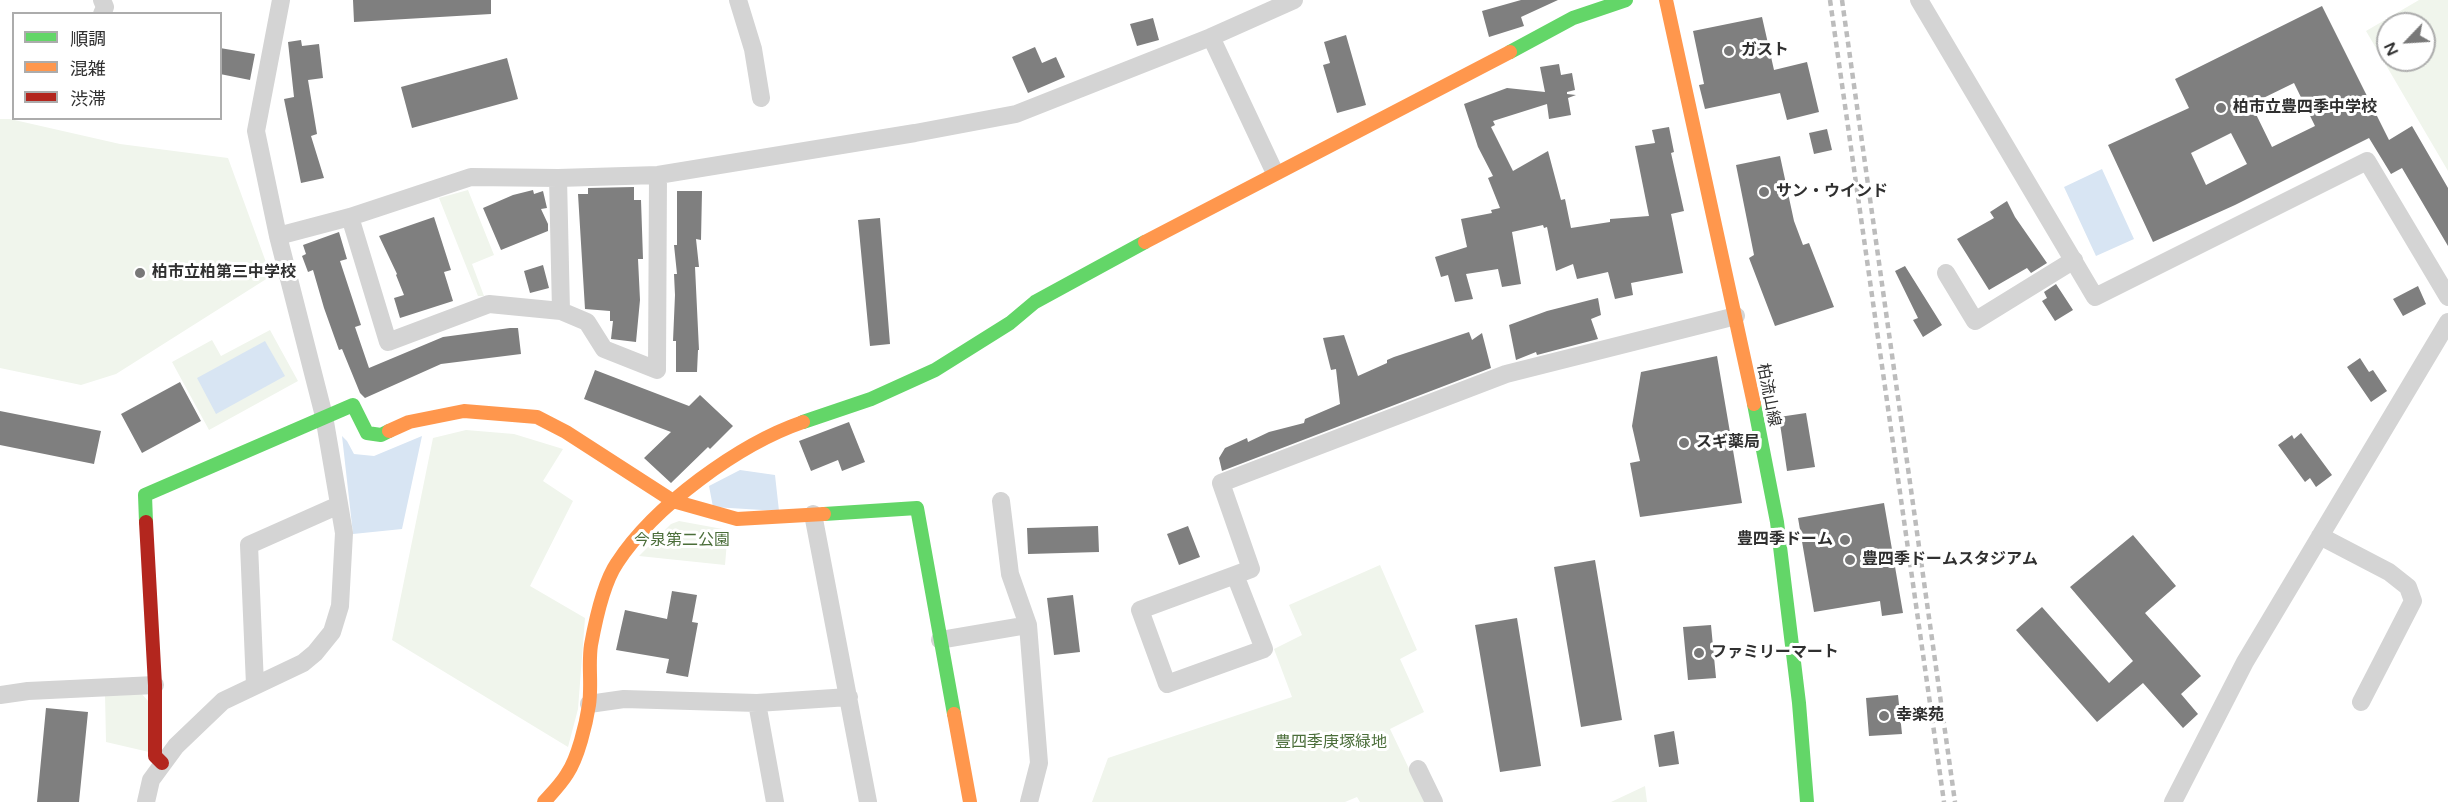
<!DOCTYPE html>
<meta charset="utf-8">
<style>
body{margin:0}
#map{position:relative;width:2448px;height:802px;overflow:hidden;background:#fff;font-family:"Varela Round","Noto Sans JP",sans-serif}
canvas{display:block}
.legend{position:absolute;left:12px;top:12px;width:210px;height:108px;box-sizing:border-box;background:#fff;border:2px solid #acacac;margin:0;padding:8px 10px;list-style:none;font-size:18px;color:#303030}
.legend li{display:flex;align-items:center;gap:12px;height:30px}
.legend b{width:30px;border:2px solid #acacac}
.north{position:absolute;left:2376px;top:12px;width:60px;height:60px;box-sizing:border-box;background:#fff;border:2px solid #acacac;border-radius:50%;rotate:245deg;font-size:16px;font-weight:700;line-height:24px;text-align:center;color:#303030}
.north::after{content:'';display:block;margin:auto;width:21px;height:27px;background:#787878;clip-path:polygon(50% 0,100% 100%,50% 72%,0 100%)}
</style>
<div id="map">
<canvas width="2448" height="802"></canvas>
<ul class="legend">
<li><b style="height:8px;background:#63d668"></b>順調</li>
<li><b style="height:8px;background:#ff974d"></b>混雑</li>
<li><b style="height:8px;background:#b3261e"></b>渋滞</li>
</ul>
<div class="north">N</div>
</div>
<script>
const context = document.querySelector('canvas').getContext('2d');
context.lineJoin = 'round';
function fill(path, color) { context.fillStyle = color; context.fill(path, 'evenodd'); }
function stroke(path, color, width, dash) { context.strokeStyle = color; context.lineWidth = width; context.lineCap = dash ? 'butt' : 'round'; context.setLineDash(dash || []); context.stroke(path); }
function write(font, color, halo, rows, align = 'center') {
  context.font = font + ' "Varela Round","Noto Sans JP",sans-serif'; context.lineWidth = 6; context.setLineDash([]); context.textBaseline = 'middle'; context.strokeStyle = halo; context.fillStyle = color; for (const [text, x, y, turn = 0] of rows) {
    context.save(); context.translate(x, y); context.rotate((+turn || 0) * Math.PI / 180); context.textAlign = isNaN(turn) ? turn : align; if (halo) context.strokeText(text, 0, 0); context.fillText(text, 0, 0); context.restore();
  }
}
fill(new Path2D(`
 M2419,0h29v171l-82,-140zM2388,24h36v36h-36z
 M0,119h10l110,25 108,14 43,118 -155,98 -35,11 -81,-17z
 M468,190l26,65 -22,9 12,32h-6l-39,-98z
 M270,330l28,51 -89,49 -37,-68 40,-22 9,16z
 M466,430l48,4 49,15 -20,32 30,20 -43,85 55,32 -7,91 -10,38 -176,-107 41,-202z
 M679,521l49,9 -3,35 -86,-9 32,-32z
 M1380,565l37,85 -17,9 24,53 -34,17 35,73h-65l-3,-5 -12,5h-253l16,-44 184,-61 -18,-48 28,-14 -13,-30z
 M139,691l11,12 -1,49 -43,-10 -1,-48z
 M1645,786l2,16h-36z`), '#f0f5ec');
fill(new Path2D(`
 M2102,169l32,70 -38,17 -32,-69z
 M265,341l20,35 -69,38 -19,-36z
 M342,436l5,5 7,13 20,2 48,-20 -20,93 -49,5z
 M740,470l35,5 4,36 -66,-4 -4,-21z`), '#d8e5f3');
fill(new Path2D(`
 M353,0h138v14l-137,8z
 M1521,0h37l-37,17 3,9 -35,11 -7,-26z
 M2322,6l67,134 23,-14 36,62v58l-46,-78 -11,6 -22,-36 -134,67 -82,37 -45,-97 81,-37 -14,-29zM2294,83l21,43 -43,21 -21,-43zM2231,133l16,31 -41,21 -15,-32z
 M1762,17l12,53 33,-8 12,50 -32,8 -7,-27 -75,16 -6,-24 5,-1 -11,-53z
 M1153,18l6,22 -22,6 -7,-22z
 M1346,35l20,70 -29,8 -14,-48 7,-2 -6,-21z
 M301,40l1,6 17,-2 4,34 -15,2 9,54 -6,2 13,42 -23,5 -17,-84 10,-2 -6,-55z
 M1035,47l7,16 14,-6 9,20 -37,16 -16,-36z
 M220,48l35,6 -5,26 -30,-6z
 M507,58l11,41 -106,29 -11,-41z
 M1559,64l2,11 11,-2 3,17 -8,2v2l9,1 -8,3 3,17 -22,4 -2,-15 -54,17 2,4 -4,2 22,44 35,-20 13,49 4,-1 6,29 39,-6v-3l39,-3 -14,-70 20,-3 -3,-13 17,-3 5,25 -3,1 13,58 -13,3 12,59 -52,10 2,12 -18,4 -7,-27 -31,7 -4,-15 -17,7 -9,-44 -3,1 -1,-3 -31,7 9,52 -19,3 -4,-18 -32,5 7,25 -18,3 -7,-27 -7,2 -6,-20 32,-10 -6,-28 31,-6 -1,-3 9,-2 -12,-30 5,-2 -15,-29 -14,-43 43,-16 38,4 -5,-25z
 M1827,129l5,21 -18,4 -5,-21z
 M1780,156l14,65 9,24 6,-2 25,64 -59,19 -26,-68 5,-3 -18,-90z
 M634,187v13h7l2,59h-5l2,41 -4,42 -25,-3 2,-18h-3v-10l-25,-2 -7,-115h10v-6z
 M533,190l1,4 9,-3 4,17 -6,1 7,15v7l-47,19 -18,-42 30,-13z
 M677,191h25l-1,49 -5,-1 3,28h-4l4,83h-1l-1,22h-21v-31h-3l2,-46 -1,-21h3l-3,-29h3z
 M2007,201l8,16 32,46 -16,10 -4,-5 -38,22 -32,-51 37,-21 -4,-6z
 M434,217l17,53 -7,2 9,29 -53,17 -6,-20 10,-3 -8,-20 1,-1 -18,-38z
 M880,218l10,126 -20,2 -12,-126z
 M339,232l8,27 -7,2 21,64 -6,2 14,41 74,-31 67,-9h8l3,26 -80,10 -76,34 -5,-5 -18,-44 -3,1 -15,-42 -11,-38 -5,2 -6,-16 4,-2 -3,-9z
 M543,265l6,23 -19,5 -6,-22z
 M1905,266l37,59 -19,12 -10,-17 5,-2 -23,-47z
 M2056,284l17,26 -18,11 -13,-20 5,-3 -3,-6z
 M2418,286l8,18 -23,12 -10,-17z
 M1598,298l3,17 -10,4 7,20 -61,16 -1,-3 -20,8 -7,-35 38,-14z
 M1469,332l3,8 10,-7 9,35 -269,103 -3,-13 6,-10 22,-10 1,4 21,-10 35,-9 1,-4 35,-15 -4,-35 -5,1 -8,-32 21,-3 14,41 29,-13v-3l7,-3z
 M1717,356l25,147 -102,14 -10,-54 10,-2 -8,-35 9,-54z
 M2360,358l9,14 4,-2 14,21 -16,11 -24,-35z
 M595,370l94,36 11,-11 33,31 -23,23 -2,-2 -37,36 -27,-25 27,-26 -87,-33z
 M180,382l21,39 -59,32 -21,-39z
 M0,411l101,20 -7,33 -94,-19z
 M1806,413l9,54 -28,4 -8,-54z
 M849,422l16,40 -23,9 -4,-11 -27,11 -12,-30z
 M2301,433l31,42 -16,12 -6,-9 -5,4 -27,-37 14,-10 2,4z
 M1884,503l19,110 -21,3 -2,-15 -66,11 -16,-94z
 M1098,526l1,26 -71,2 -1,-26z
 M1188,526l12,31 -21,8 -12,-31z
 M2133,535l43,51 -31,27 56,63 -20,18 17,20 -15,14 -40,-45 -46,39 -81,-92 26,-23 67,76 24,-22 -63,-74z
 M1595,560l27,160 -41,7 -27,-160z
 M672,591l25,4 -5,27 6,1 -10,54 -22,-4 3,-14 -53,-9 9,-40 42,9z
 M1073,595l7,57 -26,3 -7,-57z
 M1517,618l24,148 -41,6 -25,-147z
 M1711,625l5,53 -28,2 -5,-53z
 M1898,695l4,39 -33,2 -3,-38z
 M46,708l42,4 -9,90h-42z
 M1674,731l5,33 -20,3 -5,-32z`), '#7f7f7f');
stroke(new Path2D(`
 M738,0l15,49 8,49
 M1919,0l176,297 272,-136 81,136
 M102,14l3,-7 -3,-7
 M1211,37l63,134
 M558,178l3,133
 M350,217l38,125 101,-38 72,7 26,11 17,27 53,21 1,-195
 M278,236l72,-19 121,-40 87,1 100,-3 257,-42 101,-19 195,-77 83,-37
 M1946,273l29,48 99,-61
 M1001,501l9,73 18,51 11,138 -10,39
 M813,514l55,288
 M2320,536l69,36 19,15 5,14 -52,101
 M1235,575l29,74 -97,35 -27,-74 95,-35 16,-6 -30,-86 285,-109 230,-58
 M940,640l88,-15
 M255,685l-6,-140 90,-40
 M0,695l28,-4 127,-6
 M589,704l35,-5 133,4
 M1418,769l16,33
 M146,802l5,-22 25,-34 47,-45 80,-38 12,-10 17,-21 8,-26 4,-73 -20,-117 -46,-180 -22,-105 25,-131
 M775,802l-18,-99 92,-6
 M2173,802l72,-140 203,-340`), '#d4d4d4', 18);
stroke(new Path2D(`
 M1510,52l63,-34 53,-18
 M1754,404l23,118 22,181 8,99
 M803,422l68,-23 64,-29 75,-47 25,-21 110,-60
 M824,514l93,-6 37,206
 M146,522l-1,-27 208,-90 14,28 14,2 8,-4`), '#63d668', 14);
stroke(new Path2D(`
 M1666,0l88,404
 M1145,242l365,-190
 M389,431l20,-9 55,-11 73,6 29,15 107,69 64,18 87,-5
 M954,714l16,88
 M544,802c8,-9 17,-18 23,-28 11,-16 19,-50 22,-69 3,-20 -1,-40 2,-60 4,-22 13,-63 26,-82 37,-57 122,-119 186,-141`), '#ff974d', 14);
stroke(new Path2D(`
 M146,522l9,163v71l7,7`), '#b3261e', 14);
stroke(new Path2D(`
 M1830,0l114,802
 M1842,0l113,802`), '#bcbcbc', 4.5, [6, 4.5]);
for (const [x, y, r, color] of [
 [1729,51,6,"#787878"],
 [2221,108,6,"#787878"],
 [1764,192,6,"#787878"],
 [140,273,6,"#787878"],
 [1684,443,6,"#787878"],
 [1845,540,6,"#787878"],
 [1850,560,6,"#787878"],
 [1699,653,6,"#787878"],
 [1884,716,6,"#787878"]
]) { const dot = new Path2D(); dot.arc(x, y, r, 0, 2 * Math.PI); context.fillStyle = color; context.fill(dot); stroke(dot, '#fff', 2); }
write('bold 16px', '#303030', '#fff', [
 ["ガスト",1741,51],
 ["柏市立豊四季中学校",2233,108],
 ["サン・ウインド",1776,192],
 ["柏市立柏第三中学校",152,273],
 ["スギ薬局",1696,443],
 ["豊四季ドーム",1833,540,"right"],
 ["豊四季ドームスタジアム",1862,560],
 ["ファミリーマート",1711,653],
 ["幸楽苑",1896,716]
], 'left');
write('16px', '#303030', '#fff', [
 ["柏流山線",1768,395,79]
]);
write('16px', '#4b6e3a', '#fff', [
 ["今泉第二公園",682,541],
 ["豊四季庚塚緑地",1331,743]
]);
</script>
